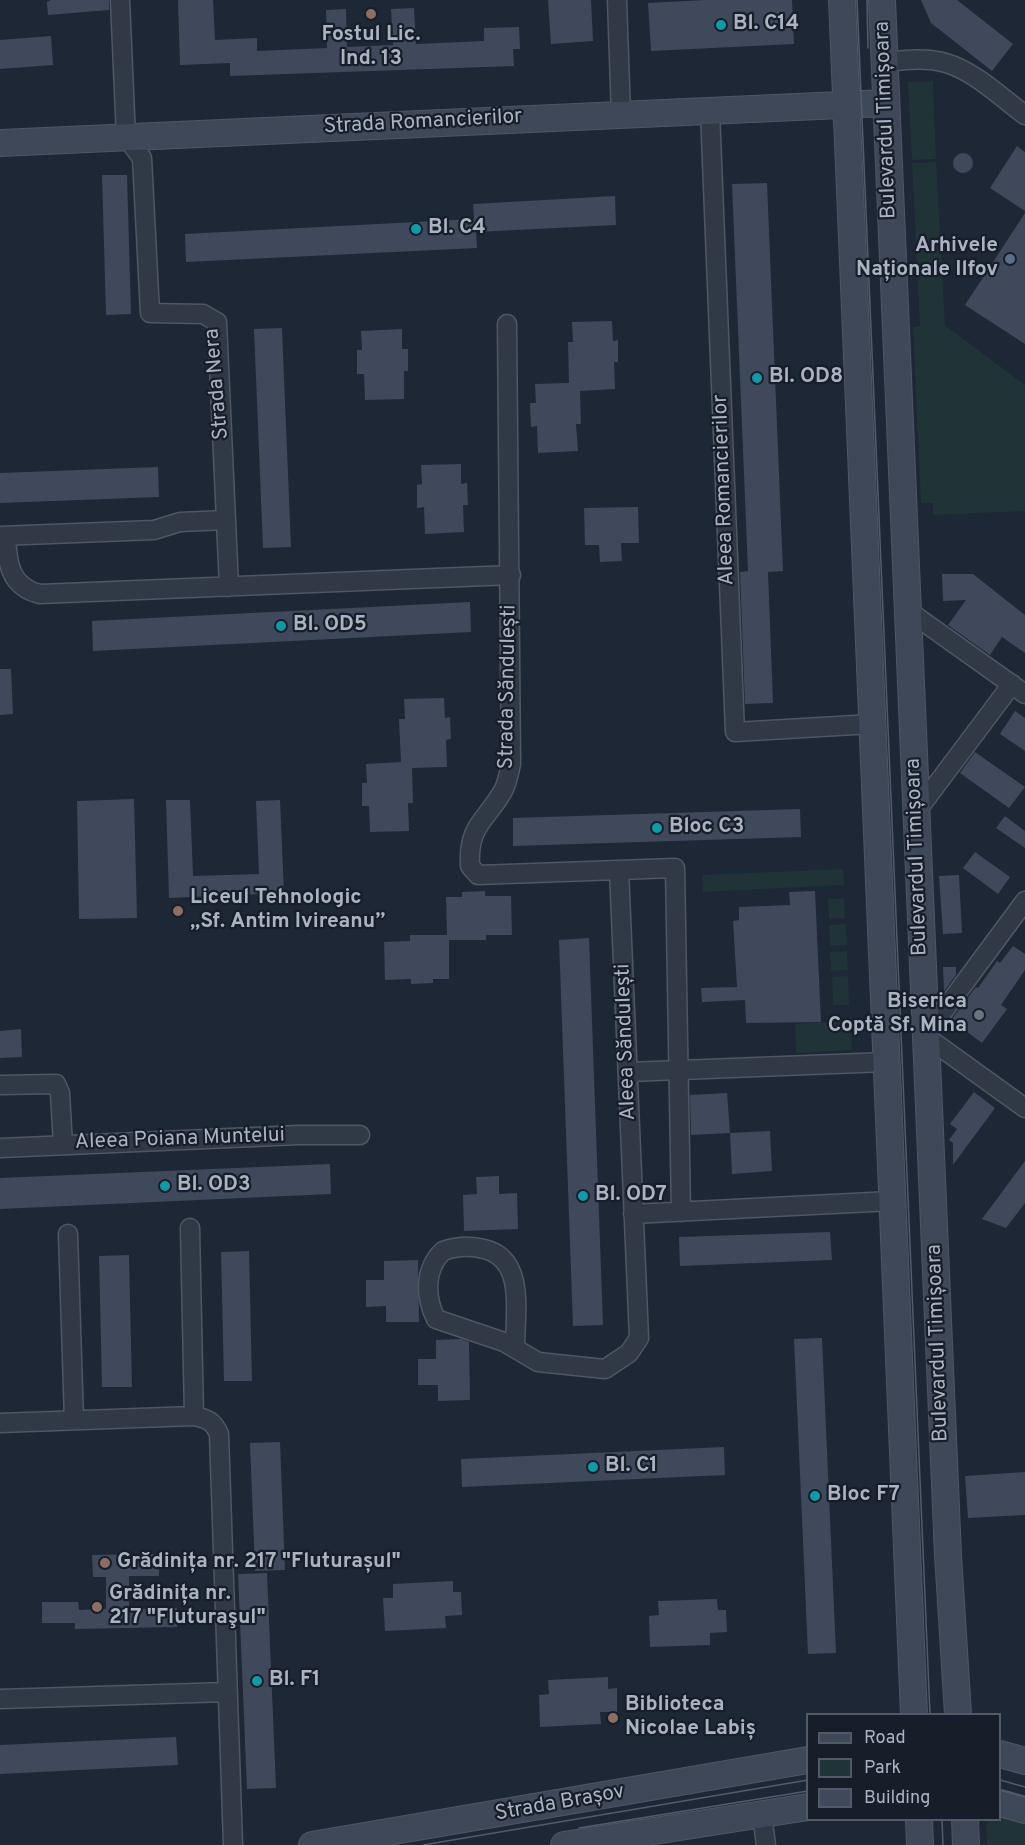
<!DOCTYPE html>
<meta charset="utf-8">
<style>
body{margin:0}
#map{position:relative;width:1025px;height:1845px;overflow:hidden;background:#1e2735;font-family:Overpass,sans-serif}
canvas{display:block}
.legend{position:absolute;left:806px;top:1713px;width:195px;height:108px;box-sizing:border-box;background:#171e2a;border:2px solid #525a67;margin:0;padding:8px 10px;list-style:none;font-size:18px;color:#abb3c3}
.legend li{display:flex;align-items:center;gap:12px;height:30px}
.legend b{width:30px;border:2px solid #525a67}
</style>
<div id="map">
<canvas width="1025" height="1845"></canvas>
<ul class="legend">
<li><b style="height:8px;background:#3f4859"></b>Road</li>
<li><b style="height:16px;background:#203336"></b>Park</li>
<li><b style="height:16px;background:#3f495b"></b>Building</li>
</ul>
</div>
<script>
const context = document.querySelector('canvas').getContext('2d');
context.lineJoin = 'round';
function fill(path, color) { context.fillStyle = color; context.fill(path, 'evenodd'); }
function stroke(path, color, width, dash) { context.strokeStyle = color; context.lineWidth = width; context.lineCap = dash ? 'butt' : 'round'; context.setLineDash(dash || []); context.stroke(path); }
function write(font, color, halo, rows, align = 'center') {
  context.font = font + ' Overpass,sans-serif'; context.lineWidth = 4.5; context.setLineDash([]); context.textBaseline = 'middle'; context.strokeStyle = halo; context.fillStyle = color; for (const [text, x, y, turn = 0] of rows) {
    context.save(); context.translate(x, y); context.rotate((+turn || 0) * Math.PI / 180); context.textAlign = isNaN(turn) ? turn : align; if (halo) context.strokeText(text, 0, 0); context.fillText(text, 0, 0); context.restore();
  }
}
fill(new Path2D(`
 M933,81l3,78 -24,1 -4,-78z
 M936,162l9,163 80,60v126l-92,4v-12h-12l-8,-176 7,-1 -8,-163z
 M843,869l1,16 -141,7 -1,-17z
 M844,898l1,20 -16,1 -1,-20z
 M846,924l1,21 -17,1 -1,-21z
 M847,951l1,19 -17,1 -1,-19z
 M848,976l1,29h-16l-1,-28z
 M850,1021l2,29 -56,3 -1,-29z
 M1000,1816l25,6v23h-38l-1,-19 3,-6h11z`), '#203336');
fill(new Path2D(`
 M51,0h58v10l-61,5 -1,-13z
 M178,0h35l2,40 42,-2v13l70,-3 -1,-38 20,-1 1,38 46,-2 -2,-36 23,-1 2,36 68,-3v-13l35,-1 1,22h-7l1,17 -284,10v-13l-50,2z
 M548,0h43l2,41 -42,3z
 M705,0h87l2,44 -143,7 -3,-48z
 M921,0h36l56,44 -21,27 -61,-48z
 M51,36l2,29 -53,4v-29z
 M1017,146l8,6v59l-35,-23z
 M953 163a10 10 0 1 1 20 0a10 10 0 1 1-20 0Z
 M102,175h25l4,139 -25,1z
 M767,183l16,388 -15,1 5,131 -28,1 -5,-132 8,-1 -16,-387z
 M615,196l1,29 -140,7 1,16 -291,14 -1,-28 289,-15 -1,-15z
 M1025,213v131l-60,-39z
 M612,321l1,20 5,-1v22h-4l1,27 -35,2 1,33h-5l2,27 -40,2 -1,-27 -6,1 -1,-24h6l-1,-19 34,-1 -1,-41h5l-1,-20z
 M282,328l9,219 -28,1 -9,-219z
 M402,329v20h6v22h-4v28l-39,1 -1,-26h-7v-24h5l-1,-19z
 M461,464v20l6,-1 1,22h-5l1,27 -39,2 -1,-27 -7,1v-23l5,-1 -1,-19z
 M158,467l1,30 -159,6v-30z
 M638,507l1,36h-18l1,18 -22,1 -1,-17h-14l-1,-37z
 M942,574h31l52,41v38l-23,-16 -12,18 -42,-30 18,-25 -23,1z
 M470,602l1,30 -378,19 -1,-30z
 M0,669h11l2,45 -13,1z
 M444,698l1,20 5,-1 1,22 -5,1 1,27 -35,1 1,35h-5l1,28 -39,1 -1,-26h-7v-23h5l-1,-19 35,-2 -2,-43h6l-1,-20z
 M1015,711l10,7v33l-25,-17z
 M975,752l50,35 -16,21 -49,-35z
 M134,799l3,119 -58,1 -2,-118z
 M166,800h24l3,76 66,-2 -3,-73 24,-1 4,93 -115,5z
 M800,809l1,28 -288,9v-28z
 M1005,816l20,15v17l-29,-20z
 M975,852l35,25 -12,17 -35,-26z
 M959,875l3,58 -19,1 -4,-58z
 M485,891v5h26l1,39h-26v5h-37v39h-16v4l-22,1v-5l-26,1 -1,-38 26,-1v-6h37l-1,-38h16v-5z
 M815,891l6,131 -75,1 -1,-23 -43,2 -1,-14 36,-1 -4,-66 6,-1v-13l51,-2 -1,-13z
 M589,938l14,387 -30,1 -14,-386z
 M1013,946l12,8v16l-24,35 6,4 -25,34 -31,-23 25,-33 2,1 19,-27 3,2z
 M943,967h13v8l-12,16z
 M21,1029l1,28 -22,1v-27z
 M974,1092l21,16 -42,57v-22l-4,-3 8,-11 -7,-5z
 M727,1093l3,40 -39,2 -1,-40z
 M770,1131l2,40 -40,3 -2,-41z
 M1025,1161v42l-19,25 -24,-9z
 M330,1164l1,30 -331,15v-31z
 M499,1176v18l18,-1 1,36 -54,2 -1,-36 14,-1 -1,-17z
 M830,1232l2,28 -152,6 -1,-29z
 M249,1251l3,130h-28l-3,-129z
 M129,1255l3,132h-30l-3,-131z
 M418,1260l1,62h-33v-16l-20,1v-27h18v-19z
 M822,1338l14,315 -28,1 -14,-315z
 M461,1339l8,3 1,58 -32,1v-16h-20v-26h18v-19z
 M280,1442l5,128 -30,1 -5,-128z
 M724,1447l1,28 -263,12 -1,-28z
 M1025,1472v43l-57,3 -3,-42z
 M159,1554v22h-30v33l48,-1v19l-102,2v-6h-33v-21h36l1,8 27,-1v-32h-13l-1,-22z
 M267,1573l9,215 -29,1 -9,-215z
 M453,1581v11h8l1,23 -17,1 1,12 -61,3 -2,-33h10v-14z
 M717,1599l1,11h8l1,22 -17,1v12l-60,2 -1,-31 10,-1 -1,-14z
 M608,1677v12l9,-1v24h-17l1,12 -61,3 -1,-32 10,-1 -1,-14z
 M176,1737l2,28 -178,9v-29z`), '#3f495b');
const street = new Path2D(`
 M120,0l6,137 16,21 8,155 53,1 14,8 12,265
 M617,0l4,115
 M884,62c20,-2 42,-5 62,1 28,8 56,35 79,52
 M710,112l25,620 137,-8
 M507,324l4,440c-2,9 -4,20 -8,27 -18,31 -35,34 -33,75l8,9 197,-7 6,344
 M0,536l154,-6 26,-8 46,-2
 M6,536c1,27 4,51 34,58l471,-19
 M907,610l118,84
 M916,812l96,-128
 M1025,901l-100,135 100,72
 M629,1072l257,-10
 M0,1085l56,-1 4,9 3,52
 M0,1148l299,-13h61
 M633,1214l259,-13
 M190,1228l4,188
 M68,1234l6,186
 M515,1347c0,-34 11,-88 -31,-98 -15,-4 -27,-3 -41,2 -19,18 -18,46 -7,68l68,23 34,20 67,7 24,-16 10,-15 -20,-468
 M0,1423l194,-7c14,3 19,5 25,18l14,411
 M0,1699l228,-7
 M762,1814l4,31`);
const secondary = new Path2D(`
 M842,0l72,1714
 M882,0l66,1555 10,159
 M0,143l885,-40
 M1000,1754l25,7
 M1000,1803l25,7
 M919,1820l1,25
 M965,1820l1,25
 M312,1845l496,-85
 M564,1845l244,-38`);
stroke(street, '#4f5664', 21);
stroke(secondary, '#4f5664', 28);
stroke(street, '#323946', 18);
stroke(secondary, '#3f4859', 26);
stroke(new Path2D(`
 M857,0l73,1714
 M867,0l1,48
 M1000,1780l25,7
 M1000,1790l25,7
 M942,1820l1,25
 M579,1828l229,-37
 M423,1845l385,-65`), '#535c6d', 1.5);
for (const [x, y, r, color] of [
 [371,14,6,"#8d6e63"],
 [721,25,6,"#0f9aa8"],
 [416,229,6,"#0f9aa8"],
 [1010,259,6,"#5c6f8a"],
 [757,378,6,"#0f9aa8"],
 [281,626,6,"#0f9aa8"],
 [657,828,6,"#0f9aa8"],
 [178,911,6,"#8d6e63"],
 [979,1015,6,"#6b7280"],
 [165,1186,6,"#0f9aa8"],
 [583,1196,6,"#0f9aa8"],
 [593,1467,6,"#0f9aa8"],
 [815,1496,6,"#0f9aa8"],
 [105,1563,6,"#8d6e63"],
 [97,1607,6,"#8d6e63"],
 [257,1681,6,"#0f9aa8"],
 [613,1718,6,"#8d6e63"]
]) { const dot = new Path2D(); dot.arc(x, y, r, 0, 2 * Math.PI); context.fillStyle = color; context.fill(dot); stroke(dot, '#171e2a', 2); }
write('bold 21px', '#abb3c3', '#171e2a', [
 ["Bl. C14",733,25],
 ["Fostul Lic.",371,36,"center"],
 ["Ind. 13",371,60,"center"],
 ["Bl. C4",428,229],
 ["Arhivele",998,247,"right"],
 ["Naționale Ilfov",998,271,"right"],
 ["Bl. OD8",769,378],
 ["Bl. OD5",293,626],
 ["Bloc C3",669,828],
 ["Liceul Tehnologic",190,899],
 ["„Sf. Antim Ivireanu”",190,923],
 ["Biserica",967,1003,"right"],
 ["Coptă Sf. Mina",967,1027,"right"],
 ["Bl. OD3",177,1186],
 ["Bl. OD7",595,1196],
 ["Bl. C1",605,1467],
 ["Bloc F7",827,1496],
 ["Grădinița nr. 217 \"Fluturașul\"",117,1563],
 ["Grădinița nr.",109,1595],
 ["217 \"Fluturaşul\"",109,1619],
 ["Bl. F1",269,1681],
 ["Biblioteca",625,1706],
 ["Nicolae Labiș",625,1730]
], 'left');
write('21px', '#abb3c3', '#171e2a', [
 ["Bulevardul Timișoara",887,120,-92],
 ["Strada Romancierilor",423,123,-3],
 ["Strada Nera",218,384,-95],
 ["Aleea Romancierilor",725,490,-92],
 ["Strada Săndulești",509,687,-89],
 ["Bulevardul Timișoara",918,857,-92],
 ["Aleea Săndulești",627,1042,-92],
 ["Aleea Poiana Muntelui",180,1140,-2],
 ["Bulevardul Timișoara",939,1343,-92],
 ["Strada Brașov",560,1804,-10]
]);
</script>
